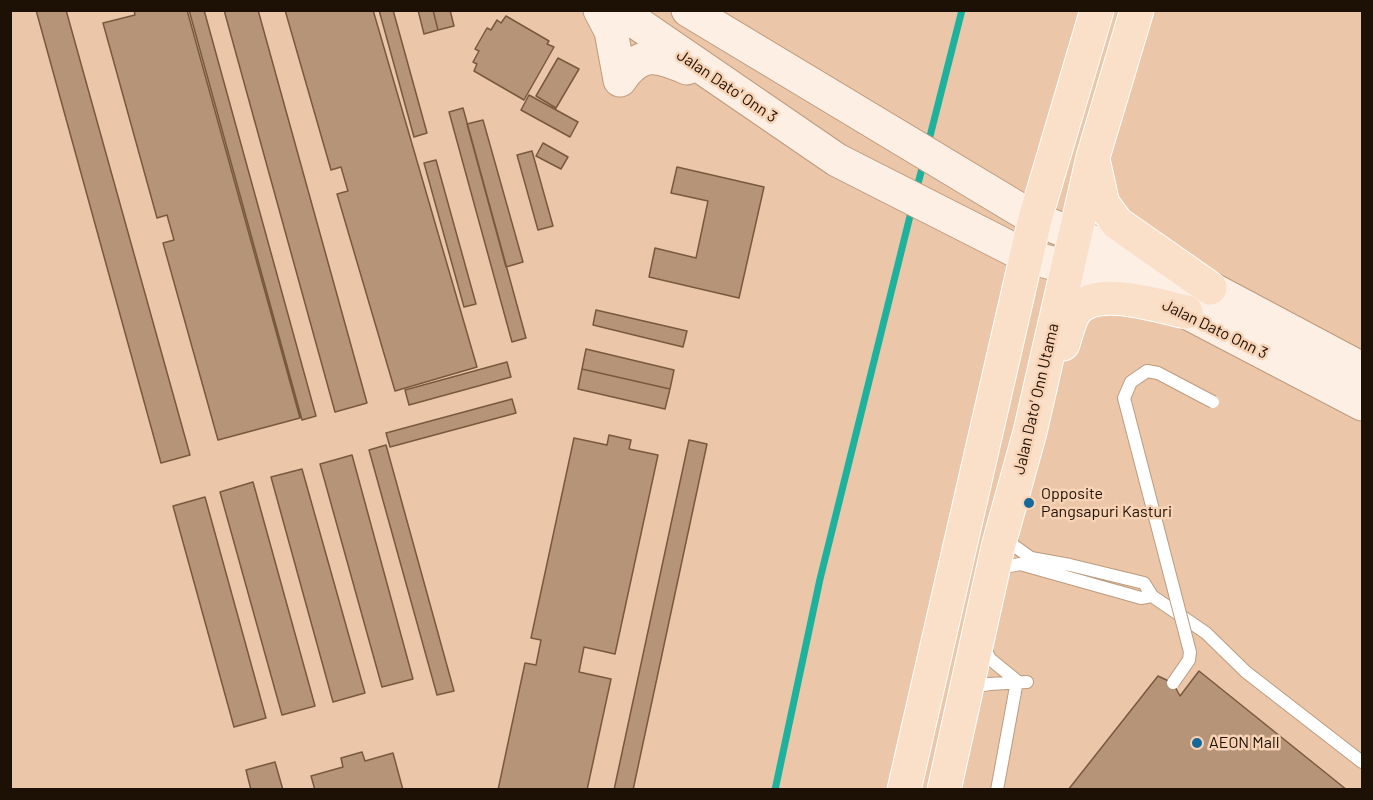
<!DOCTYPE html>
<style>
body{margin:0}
#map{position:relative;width:1373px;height:800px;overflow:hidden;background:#ebc6a8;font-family:Barlow,sans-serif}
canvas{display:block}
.frame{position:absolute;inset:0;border:12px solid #1d1106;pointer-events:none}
</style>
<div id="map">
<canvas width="1373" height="800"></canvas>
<div class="frame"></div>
</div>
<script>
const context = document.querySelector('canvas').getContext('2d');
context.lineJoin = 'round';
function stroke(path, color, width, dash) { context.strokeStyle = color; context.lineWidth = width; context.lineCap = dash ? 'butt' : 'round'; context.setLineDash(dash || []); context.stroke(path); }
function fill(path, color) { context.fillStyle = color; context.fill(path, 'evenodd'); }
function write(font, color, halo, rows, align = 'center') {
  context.font = font + ' Barlow,sans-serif'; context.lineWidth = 5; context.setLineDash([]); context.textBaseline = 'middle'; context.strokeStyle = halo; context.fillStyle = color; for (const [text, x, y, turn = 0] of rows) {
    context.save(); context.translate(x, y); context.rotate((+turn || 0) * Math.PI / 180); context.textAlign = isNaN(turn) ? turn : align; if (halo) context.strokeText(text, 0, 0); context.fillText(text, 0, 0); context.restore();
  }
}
stroke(new Path2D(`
 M928,144l34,-134
 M916,191l8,-30
 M775,790l45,-211 92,-371`), '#1eb19e', 7);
const building = new Path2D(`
 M36,10h30l124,445 -29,8z
 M134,10h53l113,408 -82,22 -55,-197 11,-3 -7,-25 -10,3 -54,-195 32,-8z
 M189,10h15l112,406 -14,4z
 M224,10h34l109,393 -32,9z
 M285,10h88l104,357 -82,24 -58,-197 11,-3 -7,-24 -10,3z
 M379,10h14l34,123 -13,4z
 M418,10h15l5,20 -14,4z
 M433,10h17l4,16 -16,4z
 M506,16l43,25 -2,3 7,3 -30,53 -50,-29 3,-7 -4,-2 6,-11 -4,-2 12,-21 4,2 6,-10 4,3z
 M558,58l21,11 -23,39 -20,-12z
 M529,95l49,27 -8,15 -49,-27z
 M463,108l63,230 -14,4 -63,-230z
 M483,120l40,142 -17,5 -39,-143z
 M543,143l25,14 -7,12 -25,-13z
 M532,151l21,75 -15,4 -21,-75z
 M436,160l40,144 -12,3 -40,-144z
 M677,167l87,20 -25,111 -90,-21 6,-29 41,10 12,-57 -37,-8z
 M596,310l91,21 -4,16 -90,-22z
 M586,349l88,21 -4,19 -88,-20z
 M507,362l4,15 -102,28 -4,-15z
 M582,369l88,20 -5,20 -87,-20z
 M512,399l4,14 -126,34 -4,-14z
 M609,435l22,5 -2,9 29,6 -43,199 -31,-7 -5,25 32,7 -24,111h-89l27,-127 11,2 5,-25 -10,-2 43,-200 33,7z
 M689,440l18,4 -74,346h-19z
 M386,445l68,246 -17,4 -68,-245z
 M352,455l61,224 -31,8 -62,-223z
 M302,469l63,224 -32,9 -62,-225z
 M253,482l62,224 -33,9 -62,-223z
 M205,497l61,221 -32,9 -61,-221z
 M1199,671l148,119h-279l90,-114 15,7 7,13z
 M362,752l3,9 28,-8 10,37h-88l-4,-14 32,-9 -2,-9z
 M275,762l8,28h-32l-5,-20z`);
fill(building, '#b69478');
stroke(building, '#78593e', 1.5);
const service = new Path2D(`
 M1010,534l3,11 18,13 39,7 74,18 8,13 54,37 40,39 116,90
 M998,572l7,-5 15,-3 121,34 11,-2
 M983,645l7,14 27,22
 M969,688l20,-4 38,-2
 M997,790l20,-109`);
const secondary = new Path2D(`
 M600,10l11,21 9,49
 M618,10l219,150 189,96 40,11 120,45 176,92
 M688,10l347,209 175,69 152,81
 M620,80c20,-30 37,-25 67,-12`);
const primary = new Path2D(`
 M1094,164l9,40 14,19 93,65
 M1063,344c3,-9 6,-22 11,-31 19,-29 84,-7 112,-1
 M904,790l131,-571 62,-209
 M944,790l54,-243 32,-115 63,-275 44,-147`);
stroke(service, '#bd9b7e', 14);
stroke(secondary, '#bd9b7e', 35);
stroke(primary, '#fff', 35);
stroke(service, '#fff', 12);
stroke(secondary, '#fdefe4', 33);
stroke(primary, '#fadfc9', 33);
const serviceBridge = new Path2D(`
 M1173,683l16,-23 1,-8 -66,-254 7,-16 16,-11 11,2 55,29`);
stroke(serviceBridge, '#bd9b7e', 14, []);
stroke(serviceBridge, '#fff', 12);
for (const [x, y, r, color] of [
 [1029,503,6,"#15689a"],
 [1197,743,6,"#15689a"]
]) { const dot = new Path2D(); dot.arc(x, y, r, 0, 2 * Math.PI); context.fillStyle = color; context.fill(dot); stroke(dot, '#f8d3b5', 2); }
write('16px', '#1d1106', '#f8d3b5', [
 ["Jalan Dato' Onn 3",727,86,34],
 ["Jalan Dato Onn 3",1215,329,26],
 ["Jalan Dato' Onn Utama",1036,399,-77]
]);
write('16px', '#1d1106', '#f8d3b5', [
 ["Opposite",1041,494],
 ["Pangsapuri Kasturi",1041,512],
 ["AEON Mall",1209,743]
], 'left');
</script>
